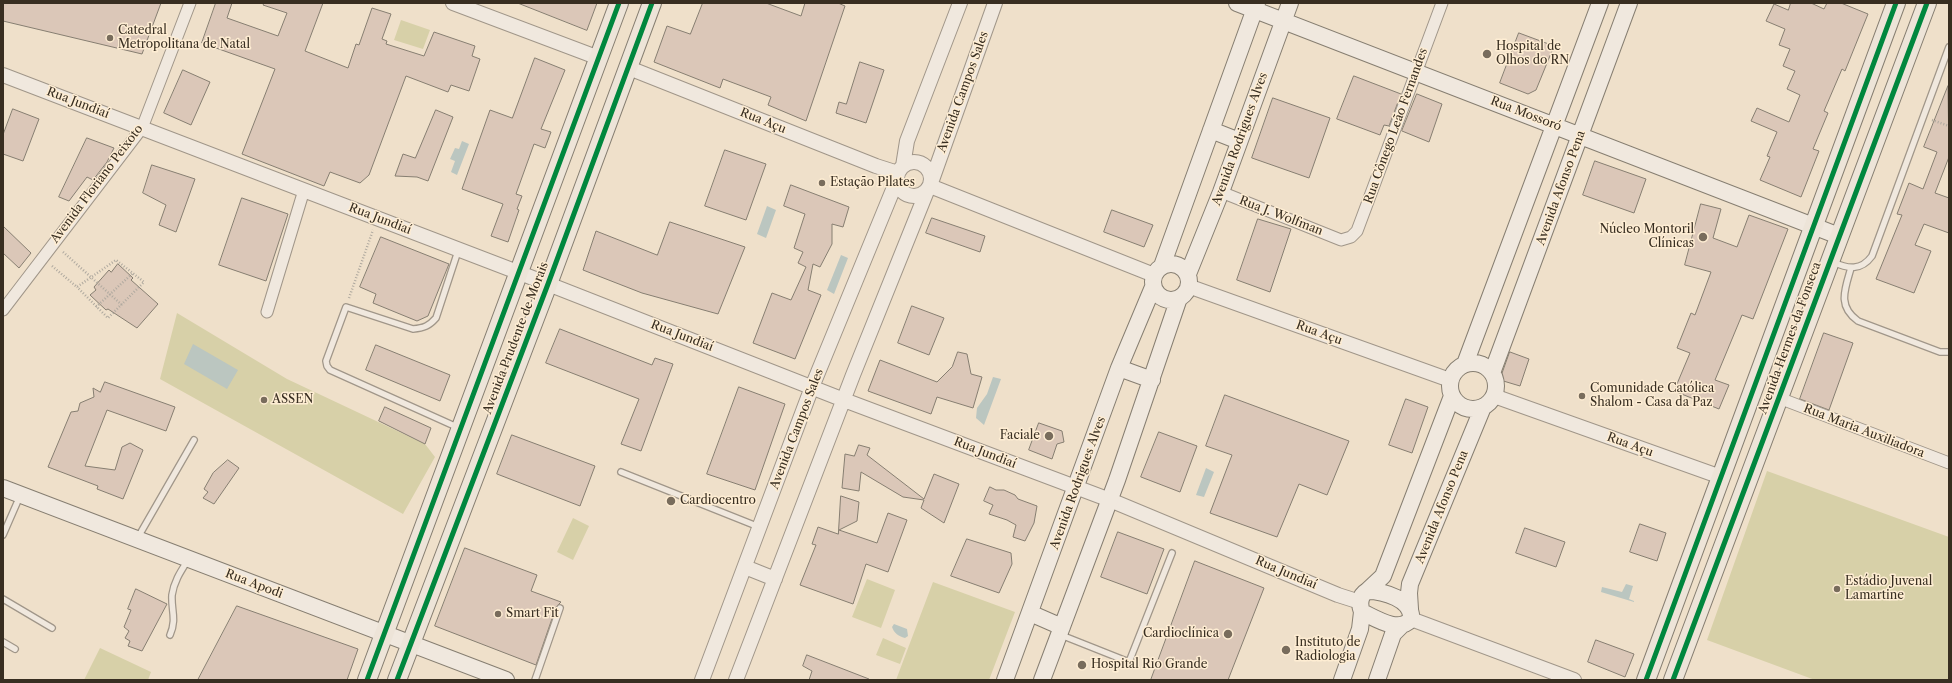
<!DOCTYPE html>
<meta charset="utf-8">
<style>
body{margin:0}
#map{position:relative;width:1952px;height:683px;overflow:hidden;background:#efe0ca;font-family:"Libre Caslon Text",serif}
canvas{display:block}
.frame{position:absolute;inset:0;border:4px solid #382e21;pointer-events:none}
</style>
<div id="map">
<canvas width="1952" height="683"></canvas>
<div class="frame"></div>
</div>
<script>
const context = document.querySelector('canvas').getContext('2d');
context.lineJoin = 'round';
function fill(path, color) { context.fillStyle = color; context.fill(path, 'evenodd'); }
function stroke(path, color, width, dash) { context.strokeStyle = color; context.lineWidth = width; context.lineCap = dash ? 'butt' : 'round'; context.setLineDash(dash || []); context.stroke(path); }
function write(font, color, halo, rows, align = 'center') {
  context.font = font + ' "Libre Caslon Text",serif'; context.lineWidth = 3; context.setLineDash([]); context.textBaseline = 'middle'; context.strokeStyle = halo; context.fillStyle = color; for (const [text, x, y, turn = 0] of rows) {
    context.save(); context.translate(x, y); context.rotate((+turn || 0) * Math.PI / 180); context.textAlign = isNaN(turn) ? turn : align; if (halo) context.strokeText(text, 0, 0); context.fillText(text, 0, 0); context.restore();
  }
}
fill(new Path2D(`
 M401,20l29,10 -7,19 -29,-9z
 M177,313l110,66 138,65 10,13 -32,57 -243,-135z
 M1767,471l182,66v143h-134l-108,-40z
 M573,518l16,8 -16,34 -16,-8z
 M867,579l28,11 -14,38 -29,-11z
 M933,582l82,30 -26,68h-93z
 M883,638l23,10 -6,16 -24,-9z
 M100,648l51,24 -3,8h-64z`), '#d7d0a8');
fill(new Path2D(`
 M462,141l7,3 -12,31 -6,-3 4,-11 -5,-2 5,-11 4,1z
 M767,206l9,4 -10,28 -9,-4z
 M841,255l7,3 -14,36 -7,-4z
 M193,344l45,26 -11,19 -43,-25z
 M993,377l8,2 -17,46 -8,-7 1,-10 10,-14z
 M1206,468l8,4 -10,25 -8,-2z
 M1626,584l7,2 -4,13 5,2v1l-33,-10 1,-5 20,5z
 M894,624l13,5 1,7 -3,2c-7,-2 -11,-5 -13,-11z`), '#bbc6c0');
const building = new Path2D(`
 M3,3h158l-19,51 -139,-33z
 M216,3h16l-5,15 51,18 9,-23 -24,-8 1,-2h59l-18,48 43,17 8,-24 3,1 13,-37 19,6 -9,25 5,2 -1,3 38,12 10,-24 41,14 -3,10 8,3 -11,32 -18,-6 -3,7 -42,-16 -37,99 -9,8 -30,-11 -6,14 -82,-32 33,-85 -73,-26z
 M518,3h79l-10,27z
 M703,3h63l35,13 4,-13h33l7,3 -39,115 -38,-16 3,-8 -48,-18 -3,9 -66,-26 13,-36 23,8z
 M1791,3h20l13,6 3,-6h14l27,11 -23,57 -3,-2 -18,42 4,2 -15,36 6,2 -18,46 -41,-17 10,-23 -3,-1 10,-24 -26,-11 6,-13 32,14 11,-27 -13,-6 8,-18 -12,-5 7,-17 -11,-4 6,-16 -19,-8 8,-17 14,6z
 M1519,33l35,13 -18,44 -8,4 -28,-11z
 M535,58l30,12 -24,59 10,3 -6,16 -11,-4 -18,50 6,2 -5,13 2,1 -11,32 -17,-6 12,-32 -41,-15 28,-79 22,8z
 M860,62l24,8 -18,53 -30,-10 3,-11 7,2z
 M183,70l27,12 -19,43 -27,-12z
 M1354,76l47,18 -12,32 -5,-1 -4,10 -43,-16z
 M1948,86l1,71 -14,36 14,5v35l-25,-9 -9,21 16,6 -17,42 -38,-14 26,-64 -5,-1 12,-31 14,6 14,-37 -13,-5z
 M1417,94l25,10 -13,38 -27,-11z
 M1273,98l57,20 -21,60 -57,-20z
 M13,109l26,10 -16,42 -20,-7v-19z
 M436,110l17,7 -25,64 -11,-4 -22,-1 8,-22 12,4z
 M87,138l27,10 -7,14 -14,18 -6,-3 -18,24 -10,-4z
 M725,150l41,14 -20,56 -41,-14z
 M1595,161l51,18 -12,34 -51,-18z
 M152,165l43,14 -19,53 -17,-7 7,-20 -23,-12z
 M791,185l58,22 -6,20 -11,-3v20l-12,23 -7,-3 -5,26 13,5 -26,64 -42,-16 19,-50 19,7 15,-33 -8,-4 5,-11 -9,-4 11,-34 -21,-8z
 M242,198l46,16 -22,67 -47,-16z
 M1701,204l20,5 -8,29 24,9 12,-32 39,14 -35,90 -11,-4 -27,65 14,5 -10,24 -45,-18 16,-38 -13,-5 14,-35 4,2 16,-43 -26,-7z
 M1112,210l41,15 -9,22 -40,-15z
 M932,218l53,18 -5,16 -54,-19z
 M1258,219l33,10 -21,63 -33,-12z
 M670,222l75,25 -27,67 -76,-21 -59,-23 13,-39 61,24z
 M3,226l28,27 -12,15 -16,-15z
 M381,237l68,27 -21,52 -11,5 -44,-18 3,-9 -16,-7z
 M118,264l15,14 -2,2 27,24 -21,24 -29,-19 -2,1 -16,-15 6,-5 -2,-3 15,-17 2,2z
 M912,306l32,12 -15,37 -31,-12z
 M560,329l92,36 3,-7 18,6 -32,87 -20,-7 18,-45 -93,-36z
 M1824,333l29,10 -24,67 -29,-11z
 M376,345l74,30 -10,26 -74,-31z
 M958,352l9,2 4,20 11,3 -9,31 -36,-11 -6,17 -63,-23 12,-31 57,22 15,-15z
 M1510,352l19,7 -9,27 -20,-6z
 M105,382l70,25 -9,24 -59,-21 -22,56 30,4 7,-23 8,-4 13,7 -20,49 -26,-10 1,-3 -50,-19 23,-55 7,-1 2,-8 14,-6 -1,-9 7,4z
 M739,387l46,17 -30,86 -48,-16z
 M1225,395l124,46 -22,54 -28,-11 -22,53 -67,-24 22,-58 -26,-9z
 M1406,399l22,8 -16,46 -23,-8z
 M385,407l46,21 -6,16 -46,-23z
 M1039,423l23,8 2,11 -7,2 -5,15 -23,-9z
 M1159,432l38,14 -17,46 -39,-15z
 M512,435l83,31 -15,40 -83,-32z
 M859,445l11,3 -3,7 57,44 10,-25 25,10 -15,39 -23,-15 3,-8 -21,-3 -42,-25 -2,19 -17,-3 3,-34 9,2z
 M228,460l11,8 -25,36 -11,-6 5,-6 -4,-3 9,-16z
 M990,487l6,3h8l11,5 3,4 19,7 -3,17 -9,18 -12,-4 3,-12 -9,-5 -18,-6 4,-9 -9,-4z
 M841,496l18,6 -2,19 -18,9 38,13 11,-30 19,7 -19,52 -22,-8 -13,40 -53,-19 16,-40 -4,-1 6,-17 20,7z
 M1640,524l26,9 -9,28 -27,-9z
 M1525,528l40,14 -9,25 -40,-14z
 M1118,532l46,17 -17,45 -46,-17z
 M967,539l44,14 1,11 -13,29 -48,-17z
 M465,548l72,27 -6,16 30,11 -5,5 -20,58 -101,-39z
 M1195,561l69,27 -36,92h-77z
 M136,589l31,15 -25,47 -14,-5 2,-5 -5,-3 4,-7 -5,-4 7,-17 -3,-1z
 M237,606l121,43 -11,31h-149z
 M1596,640l38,14 -9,23 -37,-15z
 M807,655l62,24 -1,1h-59l3,-9 -9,-5z`);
fill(building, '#dbc7b8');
stroke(building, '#867e71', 1);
const service = new Path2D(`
 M458,251l-22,67c-7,8 -12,10 -23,11l-67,-22 -20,54 1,5 3,4 129,58
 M1833,262c15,7 28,9 39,-6l77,-209
 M1851,268c-6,21 -14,38 7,53l82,31h9
 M621,472l138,55
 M3,535l17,-39
 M137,539l57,-99
 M3,599l49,29
 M170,635c7,-16 1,-25 2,-40 2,-14 9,-24 16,-35
 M1061,635l68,27 43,-109
 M3,642l12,7
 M535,680l25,-72`);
const minor = new Path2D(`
 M1221,192l120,48 10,-3 6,-6 85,-228
 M3,310l139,-182 48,-125
 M267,312l37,-122
 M1779,398l170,65`);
const tertiary = new Path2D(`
 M453,3l146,55
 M629,68l247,98 22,7
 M3,75l517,198 324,127 266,100 228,95 22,7
 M897 179a17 17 0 1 1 34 0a17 17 0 1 1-34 0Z
 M903,166l4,-25 53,-138
 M932,180l63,-177
 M930,186l224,89
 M1188,286l262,94
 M1494,396l227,81
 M745,567l30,12
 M1411,619l163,61
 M702,680l110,-293 85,-207
 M736,680l117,-305 74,-184`);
const secondary = new Path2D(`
 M1237,3l602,233
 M1211,130l28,11
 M1153 282a18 18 0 1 1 36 0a18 18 0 1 1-36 0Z
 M1162,266l95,-263
 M1188,274l33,-82 69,-189
 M1450 386a23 23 0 1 1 46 0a23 23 0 1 1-46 0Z
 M1465,364l135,-361
 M1119,368l33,12
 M1492,373l137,-370
 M3,488l503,192
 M1367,591l16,-15 69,-180
 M1367,591c16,0 46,8 44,28 -12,15 -36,-1 -49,-7 -3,-8 -3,-16 5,-21z
 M1410,609l-1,-16 1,-9 73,-177
 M1030,613l32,14
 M1005,680l114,-312 34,-81
 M1042,680l75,-200 62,-182
 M1342,680l18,-51 2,-17
 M1377,680l16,-46 8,-8`);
const primary = new Path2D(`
 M367,680l252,-677
 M397,680l151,-396 104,-281
 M1646,680l250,-677
 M1673,680l254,-677`);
stroke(service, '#a09689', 8);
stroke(minor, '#a09689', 13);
stroke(tertiary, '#a09689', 16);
stroke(secondary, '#867e71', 18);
stroke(primary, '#867e71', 20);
stroke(new Path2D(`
 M1932,120l17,6
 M63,252l59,53
 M52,266l25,21 39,-27 28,22 -36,36 -31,-31
 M349,298l24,-68
 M96,307l37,-34`), '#afa99f', 2.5, [1, 2]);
stroke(service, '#f0e8de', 5.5);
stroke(minor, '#f0e8de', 11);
stroke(tertiary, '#f0e8de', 14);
stroke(secondary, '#f0e8de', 16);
stroke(primary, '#ede4d8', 18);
stroke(new Path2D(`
 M367,680l252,-677
 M397,680l151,-396 104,-281
 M1646,680l250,-677
 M1673,680l254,-677`), '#00873e', 5);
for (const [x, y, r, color] of [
 [110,38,4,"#786c5c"],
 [1487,54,5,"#786c5c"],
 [822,183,4,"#786c5c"],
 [1703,237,5,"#786c5c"],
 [1582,396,4,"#786c5c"],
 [264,400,4,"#786c5c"],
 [1049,436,5,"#786c5c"],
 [671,501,5,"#786c5c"],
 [1837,589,4,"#786c5c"],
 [498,614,4,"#786c5c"],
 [1228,634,5,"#786c5c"],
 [1286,650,5,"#786c5c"],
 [1082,665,5,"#786c5c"]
]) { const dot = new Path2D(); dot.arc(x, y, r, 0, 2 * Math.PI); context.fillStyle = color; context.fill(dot); stroke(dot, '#feedd3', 1.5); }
write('12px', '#382e21', '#feedd3', [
 ["Catedral",118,31],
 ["Metropolitana de Natal",118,45],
 ["Hospital de",1496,47],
 ["Olhos do RN",1496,61],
 ["Estação Pilates",830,183],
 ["Núcleo Montoril",1694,230,"right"],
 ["Clínicas",1694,244,"right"],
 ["Comunidade Católica",1590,389],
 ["Shalom - Casa da Paz",1590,403],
 ["ASSEN",272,400],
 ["Faciale",1040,436,"right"],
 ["Cardiocentro",680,501],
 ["Estádio Juvenal",1845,582],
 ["Lamartine",1845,596],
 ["Smart Fit",506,614],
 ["Cardioclínica",1219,634,"right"],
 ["Instituto de",1295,643],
 ["Radiologia",1295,657],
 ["Hospital Rio Grande",1091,665]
], 'left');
write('12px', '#382e21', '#feedd3', [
 ["Avenida Campos Sales",963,92,-70],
 ["Rua Jundiaí",78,103,21],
 ["Rua Mossoró",1526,114,21],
 ["Rua Açu",763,121,22],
 ["Rua Cônego Leão Fernandes",1396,126,-70],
 ["Avenida Rodrigues Alves",1240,139,-70],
 ["Avenida Floriano Peixoto",97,184,-53],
 ["Avenida Afonso Pena",1561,188,-70],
 ["Rua J. Wolfman",1281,216,21],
 ["Rua Jundiaí",380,219,21],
 ["Rua Açu",1319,333,20],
 ["Rua Jundiaí",682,336,21],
 ["Avenida Prudente de Morais",516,338,-69],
 ["Avenida Hermes da Fonseca",1790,338,-70],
 ["Avenida Campos Sales",797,429,-69],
 ["Rua Maria Auxiliadora",1864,431,21],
 ["Rua Açu",1630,445,20],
 ["Rua Jundiaí",985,453,21],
 ["Avenida Rodrigues Alves",1078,483,-70],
 ["Avenida Afonso Pena",1442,507,-68],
 ["Rua Jundiaí",1286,573,23],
 ["Rua Apodi",254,584,21]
]);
</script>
